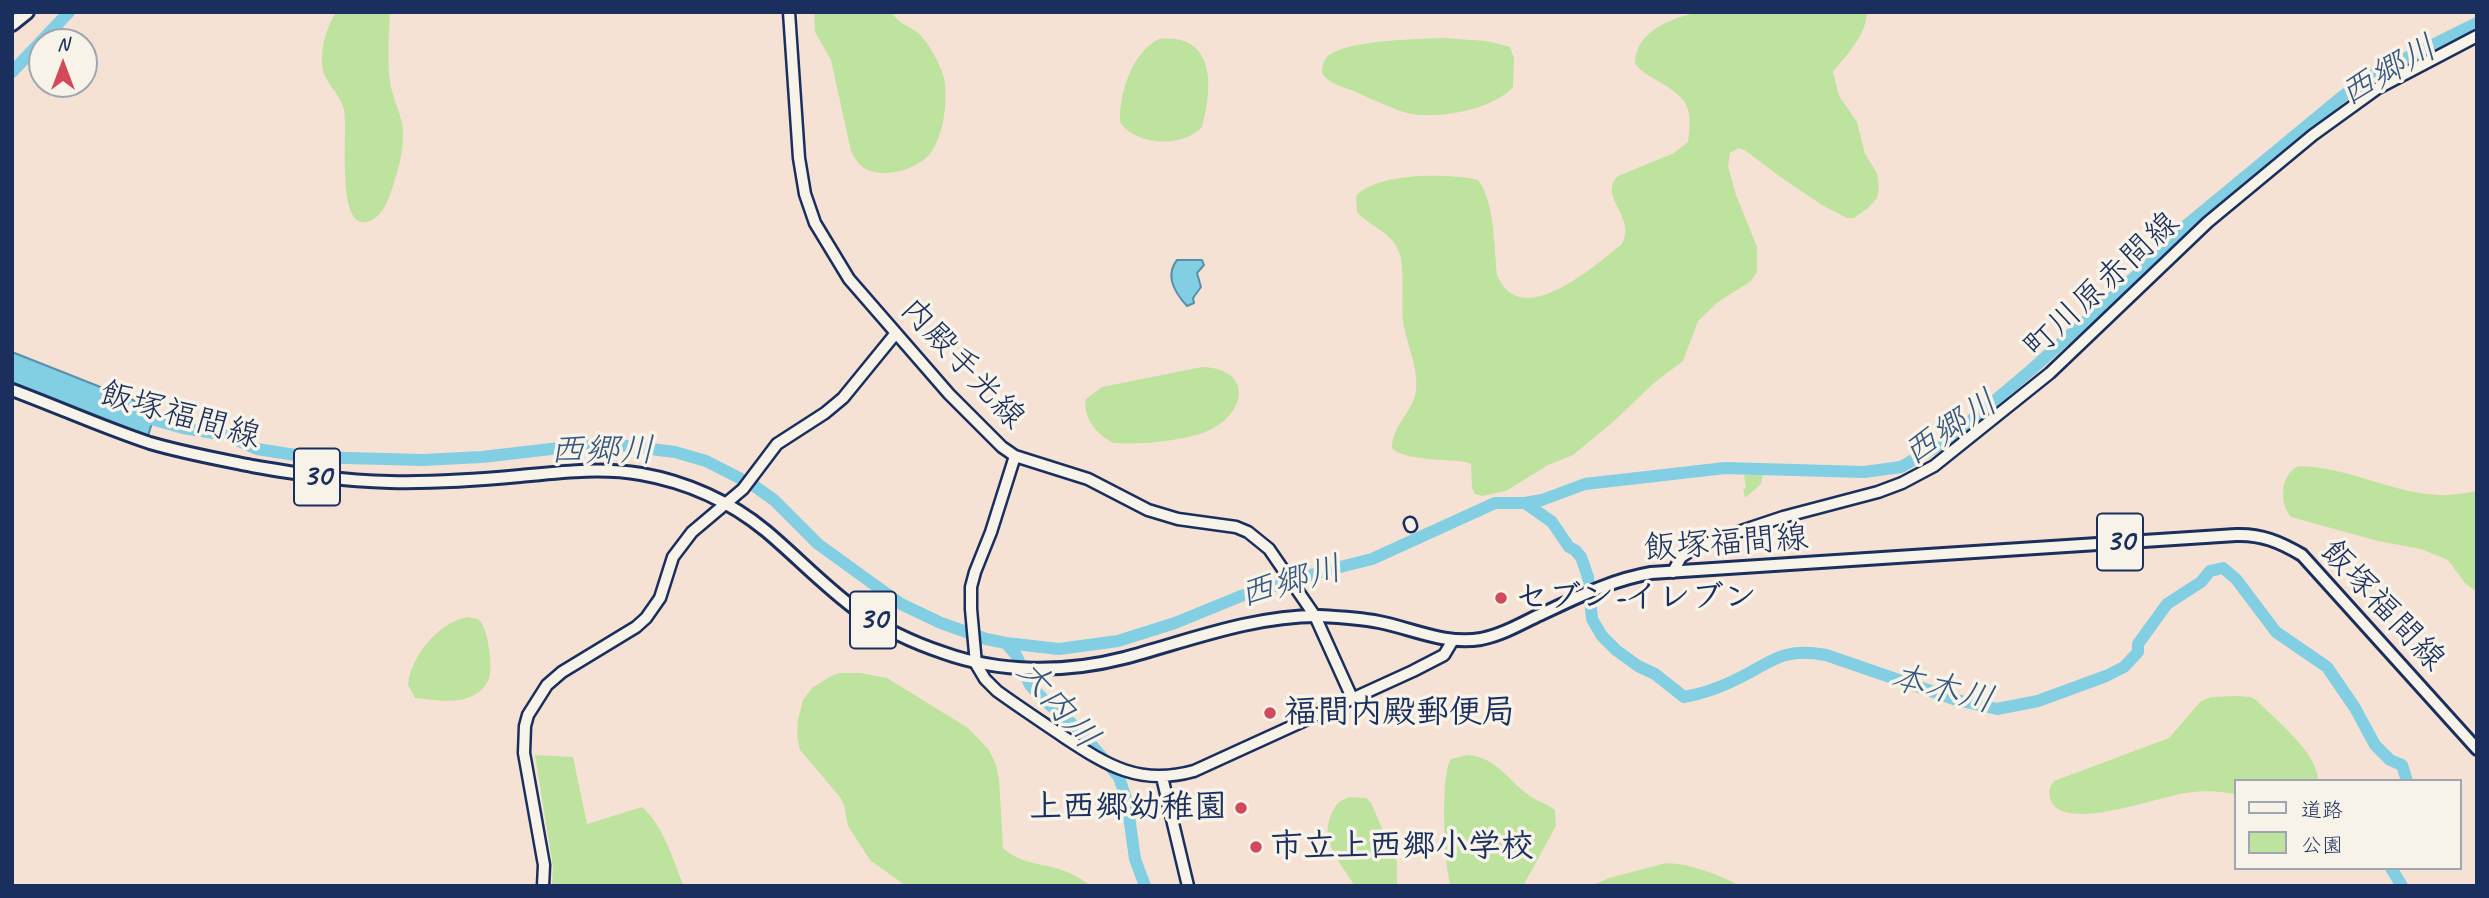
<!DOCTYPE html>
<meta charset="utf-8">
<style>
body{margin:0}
#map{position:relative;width:2489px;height:898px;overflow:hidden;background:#f5e2d4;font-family:Caveat,"Klee One",sans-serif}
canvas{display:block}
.frame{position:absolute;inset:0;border:14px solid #1b2f5e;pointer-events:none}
.legend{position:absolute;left:2234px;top:779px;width:228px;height:91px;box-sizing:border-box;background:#f7f3e8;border:2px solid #9fa5b1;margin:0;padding:9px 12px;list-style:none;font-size:21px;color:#1b2f5e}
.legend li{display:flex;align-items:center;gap:14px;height:35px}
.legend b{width:35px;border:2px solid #9fa5b1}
.north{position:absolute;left:28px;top:28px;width:70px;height:70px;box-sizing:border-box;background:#f7f3e8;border:2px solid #9fa5b1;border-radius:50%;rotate:0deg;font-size:19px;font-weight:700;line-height:28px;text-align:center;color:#1b2f5e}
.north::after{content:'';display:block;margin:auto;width:24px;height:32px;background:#d1495b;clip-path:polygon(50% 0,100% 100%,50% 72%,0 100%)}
</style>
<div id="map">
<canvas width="2489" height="898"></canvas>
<div class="frame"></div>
<ul class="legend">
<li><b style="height:9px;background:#f7f3e8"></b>道路</li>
<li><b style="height:19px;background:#bee39e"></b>公園</li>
</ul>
<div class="north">N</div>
</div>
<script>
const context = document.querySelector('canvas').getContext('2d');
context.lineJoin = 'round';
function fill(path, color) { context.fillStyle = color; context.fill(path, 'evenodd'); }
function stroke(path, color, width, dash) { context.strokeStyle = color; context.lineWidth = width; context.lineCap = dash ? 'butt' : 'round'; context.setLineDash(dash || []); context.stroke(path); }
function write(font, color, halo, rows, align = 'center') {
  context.font = font + ' Caveat,"Klee One",sans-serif'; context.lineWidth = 7; context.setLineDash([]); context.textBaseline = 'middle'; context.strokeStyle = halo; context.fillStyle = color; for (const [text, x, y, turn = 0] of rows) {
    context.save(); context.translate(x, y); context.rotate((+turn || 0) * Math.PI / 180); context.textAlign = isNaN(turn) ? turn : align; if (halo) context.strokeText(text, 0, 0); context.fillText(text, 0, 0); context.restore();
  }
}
fill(new Path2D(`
 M336,12h54c-1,23 -3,47 0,70 2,14 9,27 12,41 3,16 -1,37 -6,53 -5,15 -11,44 -31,46 -29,4 -17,-93 -21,-112 -4,-18 -22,-28 -22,-47 -1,-18 5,-36 14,-51z
 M814,12h78c5,11 15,13 25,20 10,8 24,33 27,46 4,21 0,55 -12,73 -11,18 -50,29 -68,17 -6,-4 -10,-11 -13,-17l-20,-91 -16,-28z
 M1698,12h169c-1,24 -20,42 -34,60l6,24 18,26 8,32 12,19 2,16 -2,9 -9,10 -14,10h-7l-25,-13 -43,-29 -33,-25 -7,-3 -9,5 -2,13 8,29 21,52v25l-6,9 -33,21 -20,19 -15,40 -28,21 -42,40 -40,33 -25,10 -42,26 -24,5 -7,-2 -3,-6 -1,-24 -5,-2c-18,-3 -62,-1 -74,-14 0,-23 22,-37 24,-58 3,-21 -10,-47 -13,-69 -2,-18 2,-55 -4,-69 -7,-20 -30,-26 -42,-40l-1,-16c20,-24 94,-23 122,-16 17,22 16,68 19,95 24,58 98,-10 125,-31 15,-27 -25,-48 -4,-68l56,-23 14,-11c6,-39 -3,-45 -35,-64 -7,-4 -13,-8 -18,-14 0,-33 35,-45 63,-52z
 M1442,38l45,3 23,6 4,11 -1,29c-20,23 -77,33 -106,26 -17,-5 -33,-13 -49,-20 -10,-5 -27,-8 -34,-17 -4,-5 -1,-15 3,-19 17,-17 91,-18 115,-19z
 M1159,39c57,-6 54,49 43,88 -18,21 -67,19 -82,-5 -1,-28 12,-70 39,-83z
 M1202,367c48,1 47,42 10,62 -24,12 -72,16 -98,14 -17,-7 -32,-27 -28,-44l16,-12z
 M2299,466c50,1 92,27 140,29 12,1 25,-2 38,-4v101l-12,-9 -17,-23 -27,-11 -43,-8 -87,-24c-12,-13 -11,-44 8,-51z
 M1763,474l-2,10 -16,14 -2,-9 3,-1 -2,-13z
 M467,617c3,1 8,1 11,2 10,7 15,48 11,59 -1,4 -6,11 -9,13 -18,15 -44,9 -65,7l-7,-13c3,-29 30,-62 59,-68z
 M840,673h20l27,5 81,50 21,22 7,15 3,14 4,69c18,17 42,15 64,24 8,3 17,9 25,14h-186l-36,-26 -22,-34 -4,-21 -4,-8 -40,-47 -3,-14 1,-16 5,-20 9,-12 19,-12z
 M2236,696l15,1 6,4c19,19 61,52 61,80h-83v13c-17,-3 -32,-4 -49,-1 -25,3 -122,40 -135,8 -3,-8 -2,-14 3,-20l115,-43 32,-37 11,-4z
 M535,755l38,2 14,67 55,-17c23,21 30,52 42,79h-132l1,-19z
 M1467,755c30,2 40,25 63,41 8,6 17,7 25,14l1,16 -33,60h-72c-7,-19 -11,-112 0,-127z
 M1350,797l16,1 5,5 26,59v24h-42c-15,-24 -38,-47 -22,-75 4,-9 8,-11 17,-14z
 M1666,863c25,1 52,11 74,23h-149l18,-8z`), '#bee39e');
const water = new Path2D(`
 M1177,260h25l2,5 -7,8 4,14 -8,11 1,5 -7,3c-12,-13 -23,-30 -10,-46z
 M12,352l144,57 -8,27 -136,-54z`);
fill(water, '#82cee2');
stroke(water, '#598ead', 2);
stroke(new Path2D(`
 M12,72l57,-60
 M137,415l46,13 43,7 31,14 51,8 115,3 59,-3 95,-11 34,-2 64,8 31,9 47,24 21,15 44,44 83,60 40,19 45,16 20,4 53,6 59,-8 57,-18 66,-27 87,-26 44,-11 123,-56h30l17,-3 43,-16 140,-16 139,4 37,-5 47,-27 83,-70 116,-104 35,-37 161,-133 31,-22 103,-51
 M1525,503l27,19 17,25 6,3 6,7 7,20 4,42 10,17 14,14 22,16 17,8 29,23c17,-3 35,-9 51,-17 38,-18 45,-33 91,-25l131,45 40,9 41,-8 68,-25 18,-9 14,-15v-8l29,-40 34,-22 9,-11 13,-3 13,11 40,53 51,35 28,41 20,37 15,15 12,5 5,16
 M1006,643l10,12 14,30 14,15 33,28 42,49 8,25 8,57 10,27
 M2391,868l11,18`), '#82cee2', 12);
const secondary = new Path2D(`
 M789,12l10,146 6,36 10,29 34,56 100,115 53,53 13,9 73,23 60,31 30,9 58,8 12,5 21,17 46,67 38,84
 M1015,456l-24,76 -16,40 -4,15v22l5,55 9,15 12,12c22,16 45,31 67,46 44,29 76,49 130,34l219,-100 31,-16 9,-15
 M1410,523l1,3
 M1673,572l8,-15 9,-6 42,-17 51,-17 95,-25 24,-9 32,-17 116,-93 158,-151 105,-87 65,-47 99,-52
 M1162,777l26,109
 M543,886l1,-21 -20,-112 1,-27 3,-11 19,-30 15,-13 74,-45 10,-9 14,-20 13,-41 19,-25 51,-43 34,-45 48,-31 18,-15 53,-65`);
const primary = new Path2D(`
 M12,390c46,17 92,38 138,53 34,10 68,16 102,23 46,8 91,15 138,16 43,1 87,-2 130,-6 41,-4 81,-9 121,-2 46,8 90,28 125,57 31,26 59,56 92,80 26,18 56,32 86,42 56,20 122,20 180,5 64,-17 127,-42 194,-42 20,1 41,2 61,6 35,7 66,23 102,17 20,-4 38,-14 56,-23 37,-17 73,-36 114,-43l585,-38c25,-1 44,7 66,20l175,194`);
const highway = new Path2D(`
 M12,24l15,-12`);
stroke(secondary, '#1b2f5e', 15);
stroke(primary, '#1b2f5e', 16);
stroke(highway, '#1b2f5e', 18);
stroke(secondary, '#f7f3e8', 10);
stroke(primary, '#f7f3e8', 10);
stroke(highway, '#f7f3e8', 12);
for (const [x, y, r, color] of [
 [1501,598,7,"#d1495b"],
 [1270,713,7,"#d1495b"],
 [1241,808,7,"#d1495b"],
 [1256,847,7,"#d1495b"]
]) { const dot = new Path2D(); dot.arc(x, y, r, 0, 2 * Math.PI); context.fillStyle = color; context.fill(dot); stroke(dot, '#f7f3e8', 2.5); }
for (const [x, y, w] of [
 [317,477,46],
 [2120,542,46],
 [873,620,46]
]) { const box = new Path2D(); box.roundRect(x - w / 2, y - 28.5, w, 57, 5); context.fillStyle = '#f7f3e8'; context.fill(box); stroke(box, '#1b2f5e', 2); }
write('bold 32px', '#1b2f5e', null, [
 ["30",317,477],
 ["30",2120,542],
 ["30",873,620]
]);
write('33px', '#1b2f5e', '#f7f3e8', [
 ["町川原赤間線",2102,286,-43],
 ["内殿手光線",962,364,47],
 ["飯塚福間線",180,416,16],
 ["飯塚福間線",1726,544,-4],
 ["飯塚福間線",2382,606,47]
]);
write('bold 33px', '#1b2f5e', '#f7f3e8', [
 ["セブン-イレブン",1515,598],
 ["福間内殿郵便局",1284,713],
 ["上西郷幼稚園",1227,808,"right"],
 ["市立上西郷小学校",1270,847]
], 'left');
write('italic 35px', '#35577f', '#f7f3e8', [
 ["西郷川",2389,72,-30],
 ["西郷川",1951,429,-34],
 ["西郷川",602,452],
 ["西郷川",1291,583,-16],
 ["本木川",1942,690,14],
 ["大内川",1057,705,49]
]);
</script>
